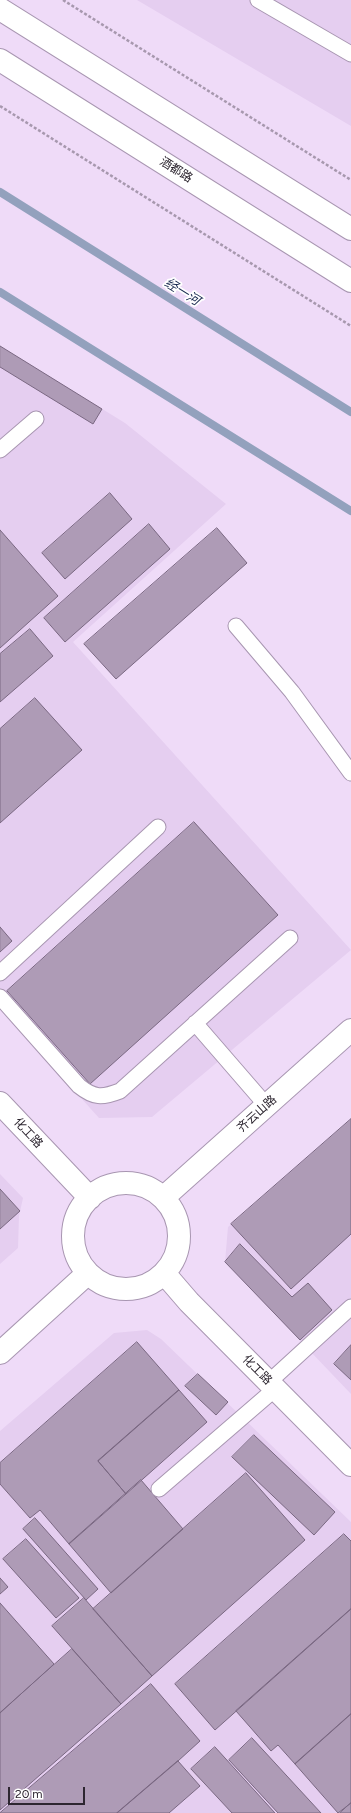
<!DOCTYPE html>
<meta charset="utf-8">
<style>
body{margin:0}
#map{position:relative;width:351px;height:1813px;overflow:hidden;background:#efdbf8;font-family:Figtree,sans-serif}
canvas{display:block}
.scale{position:absolute;left:8px;top:1787px;width:77px;height:18px;box-sizing:border-box;border:2px solid #2d2630;border-top:0;padding-left:5px;font-size:12px;line-height:14px;white-space:nowrap;color:#2d2630;-webkit-text-stroke:3px #fff;paint-order:stroke}
</style>
<div id="map">
<canvas width="351" height="1813"></canvas>
<div class="scale">20 m</div>
</div>
<script>
const context = document.querySelector('canvas').getContext('2d');
context.lineJoin = 'round';
function fill(path, color) { context.fillStyle = color; context.fill(path, 'evenodd'); }
function stroke(path, color, width, dash) { context.strokeStyle = color; context.lineWidth = width; context.lineCap = dash ? 'butt' : 'round'; context.setLineDash(dash || []); context.stroke(path); }
function write(font, color, halo, rows, align = 'center') {
  context.font = font + ' Figtree,"Noto Sans SC",sans-serif'; context.lineWidth = 3.5; context.setLineDash([]); context.textBaseline = 'middle'; context.strokeStyle = halo; context.fillStyle = color; for (const [text, x, y, turn = 0] of rows) {
    context.save(); context.translate(x, y); context.rotate((+turn || 0) * Math.PI / 180); context.textAlign = isNaN(turn) ? turn : align; if (halo) context.strokeText(text, 0, 0); context.fillText(text, 0, 0); context.restore();
  }
}
fill(new Path2D(`
 M137,0h214v126z
 M0,346l125,77 101,81 -153,138 278,308 -199,167 -53,1 -99,-110z
 M351,1119v275l-126,-132 3,-35z
 M0,1174l23,24 -4,18 -1,32 -18,16z
 M147,1330l14,9 190,183v291h-351v-382l114,-98z`), '#e5cef0');
stroke(new Path2D(`
 M0,192l351,220
 M0,292l351,219`), '#93a1bd', 8);
const building = new Path2D(`
 M0,346l102,63 -9,15 -93,-57z
 M110,493l22,26 -67,60 -23,-26z
 M149,524l21,25 -105,93 -21,-24z
 M217,528l30,35 -131,116 -32,-35z
 M0,530l58,66 -58,52z
 M30,629l23,27 -53,46v-48z
 M35,698l47,52 -82,73v-94z
 M194,822l84,93 -188,169 -83,-93z
 M0,927l12,14 -12,11z
 M351,1119v115l-60,55 -60,-65z
 M0,1189l20,22 -20,18z
 M240,1244l52,53 16,-14 24,27 -32,30 -75,-78z
 M137,1342l42,48 -81,71 28,33 -57,50 -29,-34 -10,8 -30,-34v-21z
 M351,1345v35l-17,-16z
 M198,1374l30,28 -12,13 -31,-29z
 M179,1390l28,32 -81,72 -28,-33z
 M254,1435l81,77 -21,23 -82,-78z
 M246,1473l59,67 -153,136 -59,-67z
 M141,1480l42,49 -72,64 -42,-49z
 M35,1518l63,71 -12,11 -63,-71z
 M344,1534l7,7v68l-136,121 -40,-46z
 M26,1539l53,59 -23,20 -53,-59z
 M0,1578l8,9 -8,7z
 M84,1598l68,78 -31,28 -69,-78z
 M0,1603l54,61 -54,49z
 M351,1609v105l-56,50 -17,-19 -7,6 -35,-40z
 M72,1649l49,55 -121,106v-97z
 M151,1684l49,57 -22,20 -61,52h-117z
 M351,1714v89l-13,10 -43,-49z
 M252,1738l69,75h-43l-49,-53z
 M215,1747l60,66h-43l-41,-44z
 M178,1761l22,25 -31,27h-52z
 M351,1803v10h-11z`);
fill(building, '#ae9bb6');
stroke(building, '#7a6882', 1);
const lane = new Path2D(`
 M258,0l93,54
 M0,450l36,-31
 M236,626l56,66 59,81
 M0,973l158,-146
 M0,997l79,89c15,12 23,12 41,5l170,-153
 M195,1023l71,82
 M269,1382l82,-75
 M159,1489l116,-100`);
const secondary = new Path2D(`
 M0,1103l90,95
 M73 1236a53 53 0 1 1 106 0a53 53 0 1 1-106 0Z
 M163,1198l188,-168
 M164,1273l25,29 162,163
 M0,1353l88,-80`);
const primary = new Path2D(`
 M0,9l351,220
 M0,60l351,221`);
stroke(lane, '#a896b1', 17);
stroke(secondary, '#a896b1', 24);
stroke(primary, '#a896b1', 24);
stroke(new Path2D(`
 M63,0l288,180
 M0,106l351,220`), '#a798ae', 2.5, [3, 2]);
stroke(lane, '#fff', 15);
stroke(secondary, '#fff', 22);
stroke(primary, '#fff', 22);
write('12px', '#2d2630', '#fff', [
 ["酒都路",176,170,32],
 ["齐云山路",257,1114,-42],
 ["化工路",28,1133,47],
 ["化工路",257,1370,45]
]);
write('italic 13px', '#17284e', '#fff', [
 ["经一河",182,292,32]
]);
</script>
